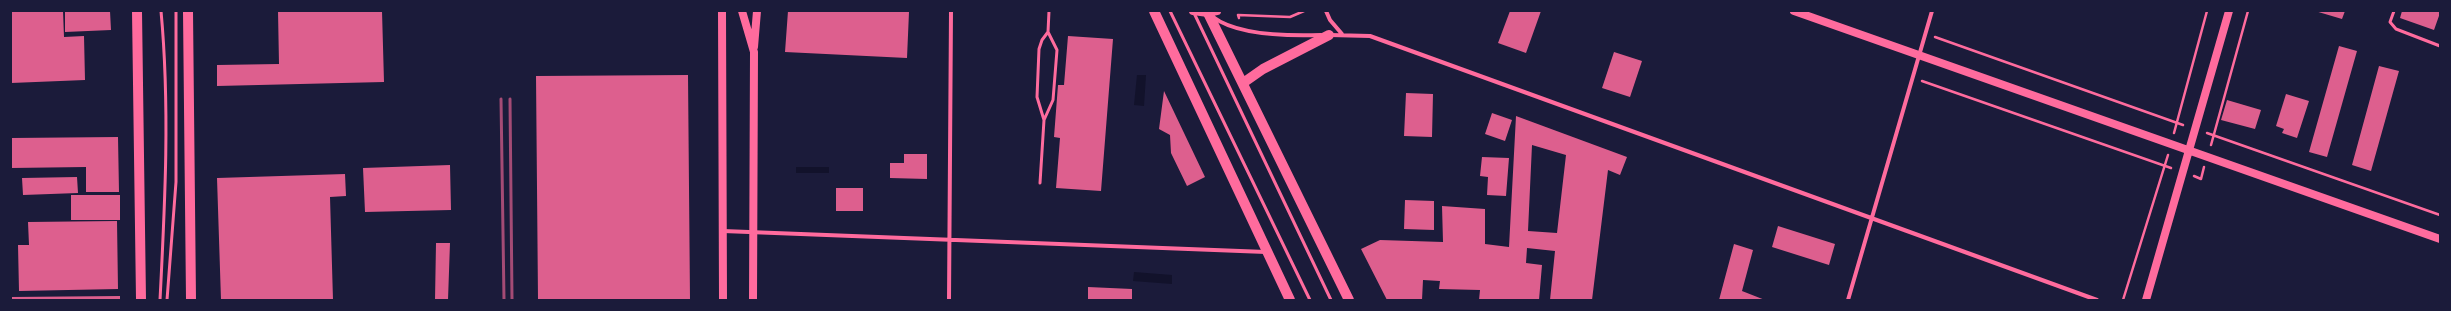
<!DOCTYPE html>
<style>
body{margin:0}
#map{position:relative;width:2451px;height:311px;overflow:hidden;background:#1b1b3a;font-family:"Public Sans",sans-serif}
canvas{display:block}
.frame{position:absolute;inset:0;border:12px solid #1b1b3a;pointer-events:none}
</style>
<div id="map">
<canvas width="2451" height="311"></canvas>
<div class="frame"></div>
</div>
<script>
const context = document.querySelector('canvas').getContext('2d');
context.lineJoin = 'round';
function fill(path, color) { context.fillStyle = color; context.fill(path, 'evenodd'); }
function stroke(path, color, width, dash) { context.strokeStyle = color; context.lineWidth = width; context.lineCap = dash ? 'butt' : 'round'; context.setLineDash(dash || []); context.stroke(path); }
fill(new Path2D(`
 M1137,75h9l-2,31 -10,-1z
 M796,167h33v6h-33z
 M1134,272l38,3v9l-39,-3z`), '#12122b');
fill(new Path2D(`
 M11,11h52l1,26 20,-1 1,44 -74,3z
 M65,11h45l1,19 -46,2z
 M278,11h104l2,71 -167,4v-21l62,-1z
 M788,11l121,1 -2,46 -122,-6z
 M1510,11h31l-15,42 -28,-10z
 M2315,11h30l-3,8z
 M2402,11h38v2l-6,17 -34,-12z
 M1068,36l45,3 -12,152 -45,-3 4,-50 -6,-1 4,-52h6z
 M2339,46l18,5 -30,106 -18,-5z
 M1614,52l28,9 -12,36 -28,-9z
 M2379,66l20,5 -28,100 -19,-6z
 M688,75l2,225h-152l-2,-224z
 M1164,91l41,86 -18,9 -16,-33 -1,-18 -11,-6z
 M1406,93l27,1 -1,43 -28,-1z
 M2286,94l23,7 -12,37 -15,-5 2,-4 -8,-3z
 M2227,100l34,10 -6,19 -34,-9z
 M1492,113l20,7 -7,21 -20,-7z
 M1516,116l111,41 -7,18 -12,-5 -16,130h-42l5,-49 -28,-3 -1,15 16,2 -3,35h-60l1,-10 -41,-1 1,-8 -17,-1 -1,20h-35l-26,-51 19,-9 63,2 -1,-36 43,3v35l24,3zM1532,145l34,10 -9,78 -29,-2z
 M118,137l1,55h-33v-25l-75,1v-30z
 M904,154h23v25l-37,-1v-15h14z
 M1482,157l27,1 -3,38 -19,-1 1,-18 -8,-1z
 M450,165l1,45 -86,2 -2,-44z
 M345,174l1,22 -16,1 3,103h-112l-4,-122z
 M77,177l1,16 -55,2 -1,-17z
 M836,188h27v23h-27z
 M71,195h49v25h-49z
 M1405,200l29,1v29l-30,-1z
 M117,221l1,68 -99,2 -1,-46h11l-1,-23z
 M1778,226l57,18 -6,21 -57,-18z
 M436,243h14l-2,57h-13z
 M1734,244l19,6 -11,41 23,9h-46z
 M1088,287l44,2v11h-44z
 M120,296v4h-109v-3z`), '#dd5f8e');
stroke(new Path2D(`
 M1239,18l-1,-3 52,2 14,-6
 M1935,37l248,88
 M1922,81l249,87
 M2174,133l33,-122
 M2207,133l233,82
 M2211,145l37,-134
 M2194,176l7,3 3,-12
 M2123,300l45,-145`), '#ff6b9d', 2.5);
stroke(new Path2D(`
 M1170,11l140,289
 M2394,11l-4,11 6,7 44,17
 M1194,13l137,287
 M1044,120l-7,-23 2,-48 3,-9 6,-8 1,-21
 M1040,183l4,-63 9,-20 4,-50 -9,-18
 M160,300c5,-97 10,-192 1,-289
 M167,300l9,-118v-171`), '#ff6b9d', 3);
stroke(new Path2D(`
 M1326,11l4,9 12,14
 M1213,17c25,19 78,19 108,18
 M1330,35l40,1 727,264
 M723,231l543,21
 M949,300l2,-289
 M1848,300l84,-289`), '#ff6b9d', 4);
stroke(new Path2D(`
 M722,11l1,289
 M742,11l12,41 -1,248
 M1193,11l15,2 9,-2
 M1794,11l646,228
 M754,47l3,-36
 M2146,300l83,-289`), '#ff6b9d', 8);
stroke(new Path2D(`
 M137,11l4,289
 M188,11l3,289
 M1154,11l136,289
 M1207,11l142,289
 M1243,83l20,-14 66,-34`), '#ff6b9d', 10);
stroke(new Path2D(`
 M501,99l3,201
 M510,99l2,201`), '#a44b75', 3);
</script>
